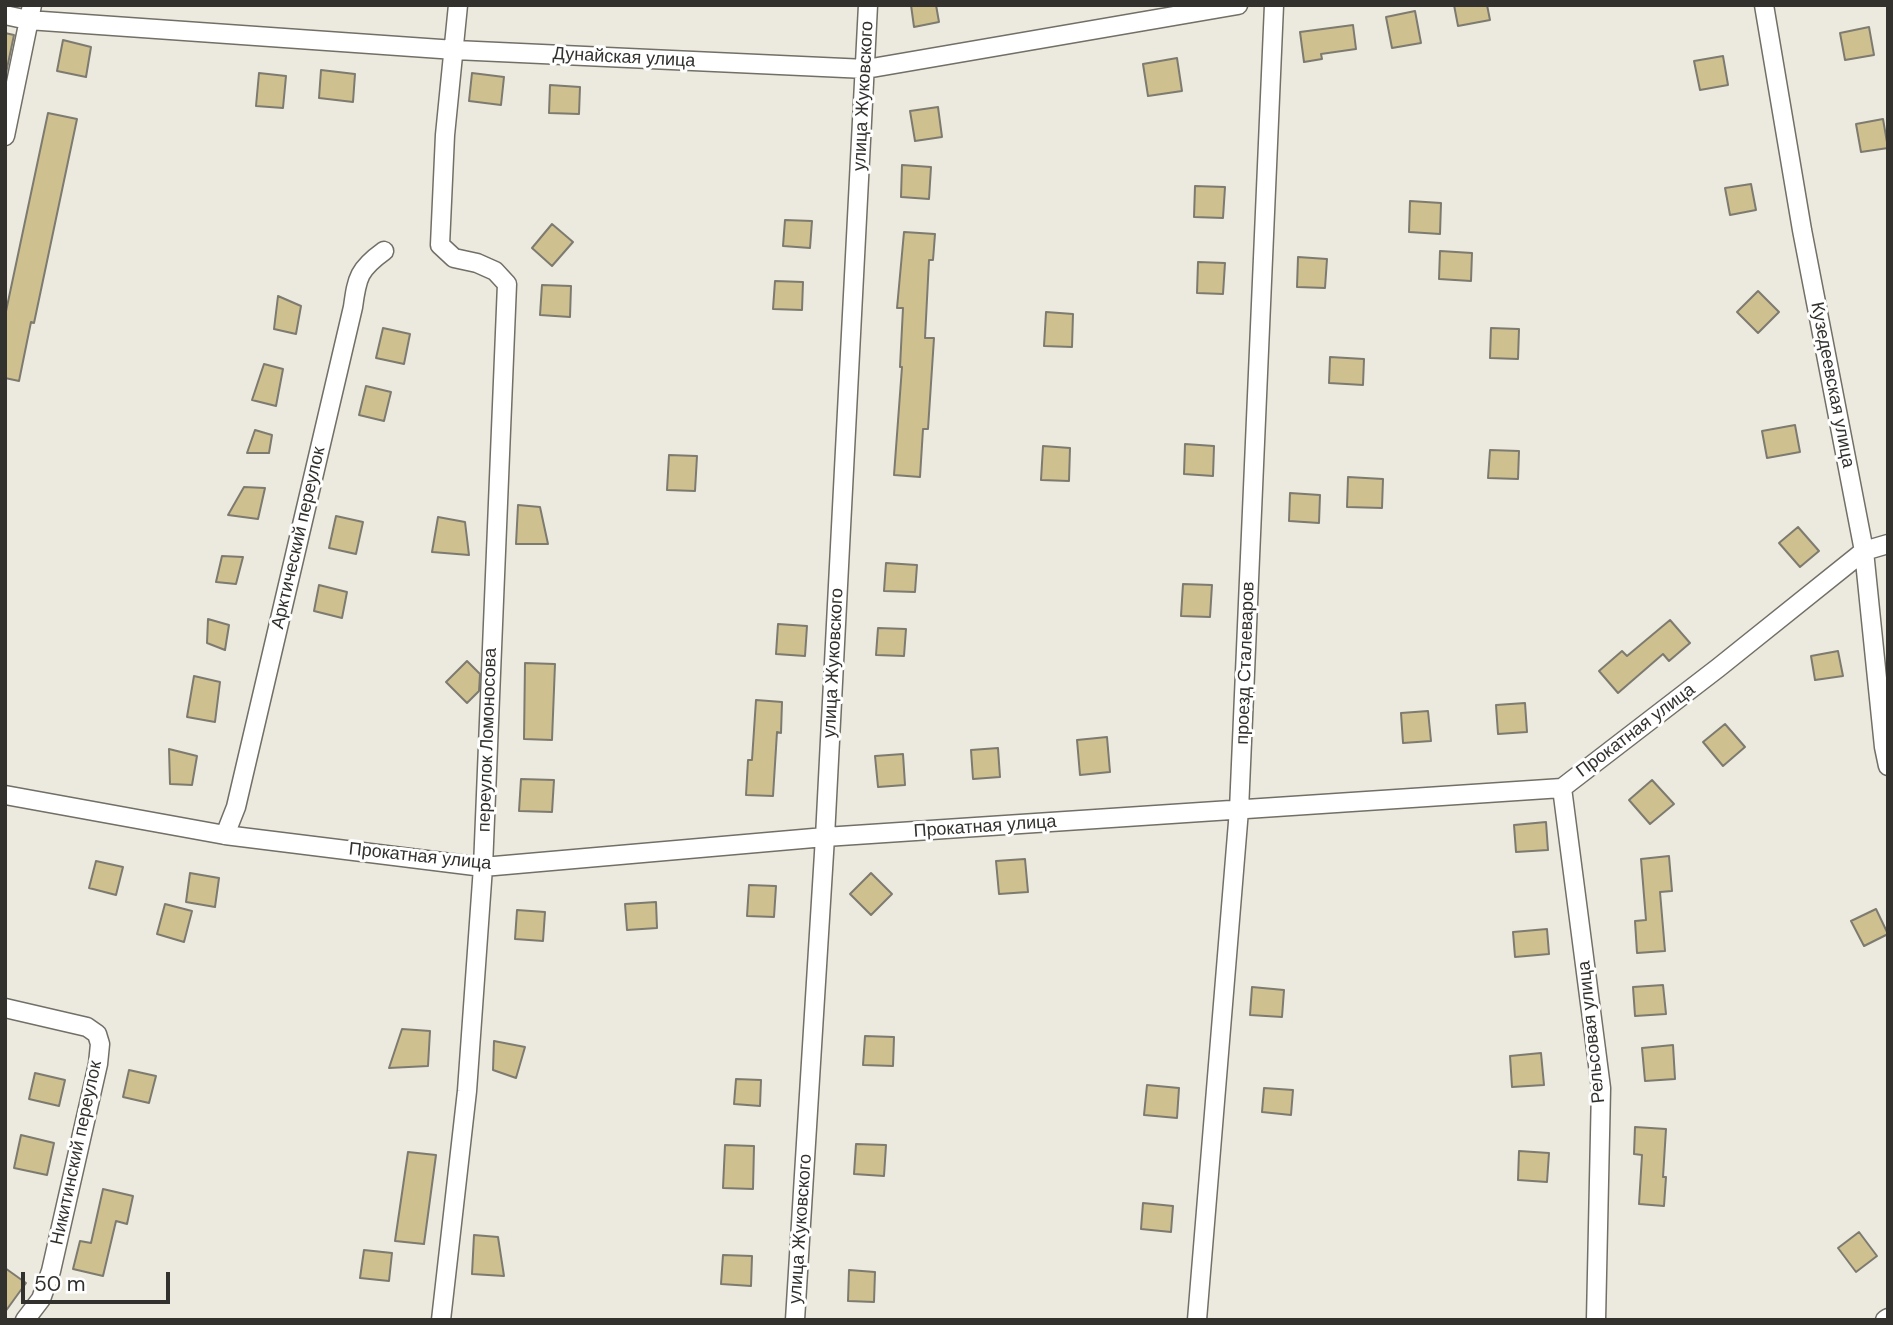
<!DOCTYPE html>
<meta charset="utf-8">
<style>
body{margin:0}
#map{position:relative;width:1893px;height:1325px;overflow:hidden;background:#ece9de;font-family:"DM Sans",sans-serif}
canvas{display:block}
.frame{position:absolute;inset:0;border:7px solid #32312d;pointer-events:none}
.scale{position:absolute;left:21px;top:1272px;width:149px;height:32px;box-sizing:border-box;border:4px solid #32312d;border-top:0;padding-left:9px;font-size:21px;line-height:24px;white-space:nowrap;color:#32312d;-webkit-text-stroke:5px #fff;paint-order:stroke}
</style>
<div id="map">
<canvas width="1893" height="1325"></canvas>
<div class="frame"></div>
<div class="scale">50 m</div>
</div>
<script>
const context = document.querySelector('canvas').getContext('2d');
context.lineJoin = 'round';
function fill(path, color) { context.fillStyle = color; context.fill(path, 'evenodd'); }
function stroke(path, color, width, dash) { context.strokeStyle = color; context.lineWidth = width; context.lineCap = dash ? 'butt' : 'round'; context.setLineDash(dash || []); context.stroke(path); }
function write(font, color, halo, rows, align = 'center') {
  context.font = font + ' "DM Sans",sans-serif'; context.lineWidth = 6; context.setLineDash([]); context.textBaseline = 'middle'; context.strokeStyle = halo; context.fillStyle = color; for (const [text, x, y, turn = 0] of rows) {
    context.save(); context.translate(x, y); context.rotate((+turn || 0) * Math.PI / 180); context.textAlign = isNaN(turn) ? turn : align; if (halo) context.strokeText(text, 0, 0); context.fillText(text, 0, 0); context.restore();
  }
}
const building = new Path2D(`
 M911,5h25l3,17 -25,5z
 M1454,5h33l3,15 -32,6z
 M1415,11l6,32 -29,5 -6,-31z
 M1353,25l3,24 -35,5 1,5 -18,3 -4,-30z
 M1869,27l5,28 -29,5 -5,-27z
 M5,33l9,2 -9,43z
 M63,40l28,7 -5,30 -29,-6z
 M1723,56l5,29 -28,5 -6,-29z
 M1177,58l5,33 -34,5 -5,-32z
 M321,70l34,4 -2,28 -34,-4z
 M259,73l27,3 -3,32 -27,-2z
 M472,73l32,4 -3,28 -32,-4z
 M550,85l30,2 -1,27 -30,-1z
 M938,107l4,30 -27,4 -5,-30z
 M48,113l29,6 -43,204 -3,-1 -12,59 -14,-3v-62z
 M1883,119l5,29 -27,4 -5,-28z
 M902,165l29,2 -2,32 -28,-2z
 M1751,184l5,26 -26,5 -5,-27z
 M1195,186l30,1 -2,31 -29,-1z
 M1410,201l31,2 -1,31 -31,-2z
 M785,220l27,1 -2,27 -27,-2z
 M552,224l21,18 -21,24 -20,-18z
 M904,232l31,2 -2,26h-4l-4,78h9l-6,91h-5l-3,48 -26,-2 8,-108h-2l3,-59h-6z
 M1440,251l32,2 -1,28 -32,-2z
 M1298,257l29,2 -2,29 -28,-1z
 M1198,262l27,1 -2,31 -26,-1z
 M775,281l28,1 -1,28 -29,-1z
 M542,285l29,1 -1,31 -30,-2z
 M1758,291l21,21 -21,21 -21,-21z
 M278,296l23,10 -5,28 -22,-5z
 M1046,312l27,2 -1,33 -28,-1z
 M383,328l27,6 -6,30 -28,-6z
 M1491,328l28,1 -1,30 -28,-1z
 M1330,357l34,2 -1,26 -34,-2z
 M264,364l19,5 -7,37 -24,-6z
 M366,386l25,6 -7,29 -25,-6z
 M1795,425l5,27 -33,6 -5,-27z
 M255,430l17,5 -3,18h-22z
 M1185,444l29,2 -1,30 -29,-2z
 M1043,446l27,2 -1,33 -28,-1z
 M1490,450l29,1 -1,28 -30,-1z
 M669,455l28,1 -2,35 -28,-1z
 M1348,477l35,2 -1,29 -35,-1z
 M244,487l21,1 -7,31 -30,-4z
 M1290,493l30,2 -1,28 -30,-2z
 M518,505l22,2 8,37h-32z
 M336,516l27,6 -7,32 -27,-6z
 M438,517l27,5 4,33 -37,-3z
 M1798,527l21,24 -19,16 -21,-24z
 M222,556l21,1 -7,27 -20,-2z
 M886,563l31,2 -2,27 -31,-1z
 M1183,584l29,1 -2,32 -29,-1z
 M319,585l28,7 -5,26 -28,-7z
 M208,619l21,6 -4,25 -18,-7z
 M1670,620l20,23 -21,18 -6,-7 -45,39 -19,-22 23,-20 5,5z
 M778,624l29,2 -2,30 -29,-2z
 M878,628l28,1 -2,27 -28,-1z
 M1838,651l5,25 -28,4 -4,-24z
 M467,661l13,13 -1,17 -12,12 -21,-21z
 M525,663l30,1 -3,76 -28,-1z
 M194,676l26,6 -5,40 -28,-5z
 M756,700l26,2 -1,31 -4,-1 -4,64 -27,-1 2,-35h4z
 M1525,703l2,29 -29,2 -2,-29z
 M1428,711l3,30 -28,2 -2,-30z
 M1725,724l20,23 -22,19 -20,-24z
 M1107,737l3,35 -30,3 -3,-35z
 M998,748l2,29 -27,2 -2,-29z
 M169,749l28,7 -5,29 -22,-1z
 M903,754l2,31 -27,2 -3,-31z
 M521,779l33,1 -2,32 -33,-1z
 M1652,780l22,24 -24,20 -21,-24z
 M1546,822l2,28 -32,2 -2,-27z
 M1669,856l3,35 -12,1 5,59 -28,2 -2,-32 11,-1 -5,-61z
 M1025,859l3,33 -29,2 -3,-33z
 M96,861l27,6 -7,28 -27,-7z
 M190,873l29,5 -4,29 -29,-5z
 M871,873l21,21 -21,21 -21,-21z
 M749,885l27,1 -2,31 -27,-1z
 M656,902l1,26 -30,2 -2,-26z
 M165,904l27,7 -8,31 -27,-8z
 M1876,909l12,25 -24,12 -13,-25z
 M517,910l28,2 -2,29 -28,-2z
 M1547,929l2,25 -34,3 -2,-25z
 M1663,985l3,29 -31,2 -2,-29z
 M1252,987l32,3 -2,27 -32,-2z
 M402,1029l28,2 -2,35 -39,2z
 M865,1036l29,1 -1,29 -30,-1z
 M494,1041l31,6 -9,31 -23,-8z
 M1673,1045l2,34 -30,2 -3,-33z
 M1541,1053l3,32 -32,2 -2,-31z
 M129,1070l27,6 -7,27 -26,-6z
 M35,1073l30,7 -6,26 -30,-7z
 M736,1079l25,1 -1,26 -26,-2z
 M1147,1085l32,3 -2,30 -33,-3z
 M1264,1088l29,2 -2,25 -29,-3z
 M1635,1127l31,2 -3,48h3l-2,29 -25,-2 3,-49 -8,-1z
 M21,1135l33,8 -7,32 -33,-7z
 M856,1144l30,1 -2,31 -30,-2z
 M725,1145l29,1 -1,43 -30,-1z
 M1519,1151l30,2 -2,29 -29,-2z
 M408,1152l28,3 -12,89 -29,-3z
 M103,1189l30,7 -6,28 -11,-3 -13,55 -30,-7 7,-28 11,2z
 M1143,1203l30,3 -2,26 -30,-3z
 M1859,1232l18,24 -21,16 -18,-24z
 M474,1235l24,2 6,39 -32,-2z
 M364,1250l28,3 -3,28 -29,-3z
 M723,1255l29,1 -1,30 -30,-2z
 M5,1268l21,15 -21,29z
 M849,1270l26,2 -1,30 -26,-1z`);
fill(building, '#cfc090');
stroke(building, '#7d7a70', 2);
const minor = new Path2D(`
 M1764,5l38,225 62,321 20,196 4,19
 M5,15l23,5 427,30 411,19 372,-64
 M5,136l27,-131
 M1562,788l39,300 -5,232
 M5,795l220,40 258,32 342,-30 737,-49 156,-120 146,-117 24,-7
 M225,835l11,-28 117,-500c4,-30 6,-38 31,-56
 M5,1008l82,19 10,7 3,10 -2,20 -47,207 -10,28 -16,21
 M441,1320l26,-229 16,-224 24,-583 -12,-13 -18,-8 -23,-5 -14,-13 5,-110 13,-130
 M795,1320l30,-483 43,-832
 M1197,1320l42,-510 35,-805
 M1885,1320l3,-2`);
stroke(minor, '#726f66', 21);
stroke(minor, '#fff', 18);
write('18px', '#32312d', '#fff', [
 ["Дунайская улица",624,58,3],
 ["улица Жуковского",864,96,-87],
 ["Кузедеевская улица",1832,385,79],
 ["Арктический переулок",299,538,-77],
 ["улица Жуковского",834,663,-87],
 ["проезд Сталеваров",1246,663,-88],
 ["Прокатная улица",1636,731,-37],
 ["переулок Ломоносова",488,740,-88],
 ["Прокатная улица",985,827,-4],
 ["Прокатная улица",420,857,6],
 ["Рельсовая улица",1592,1032,-96],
 ["Никитинский переулок",77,1153,-78],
 ["улица Жуковского",801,1229,-86]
]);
</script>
